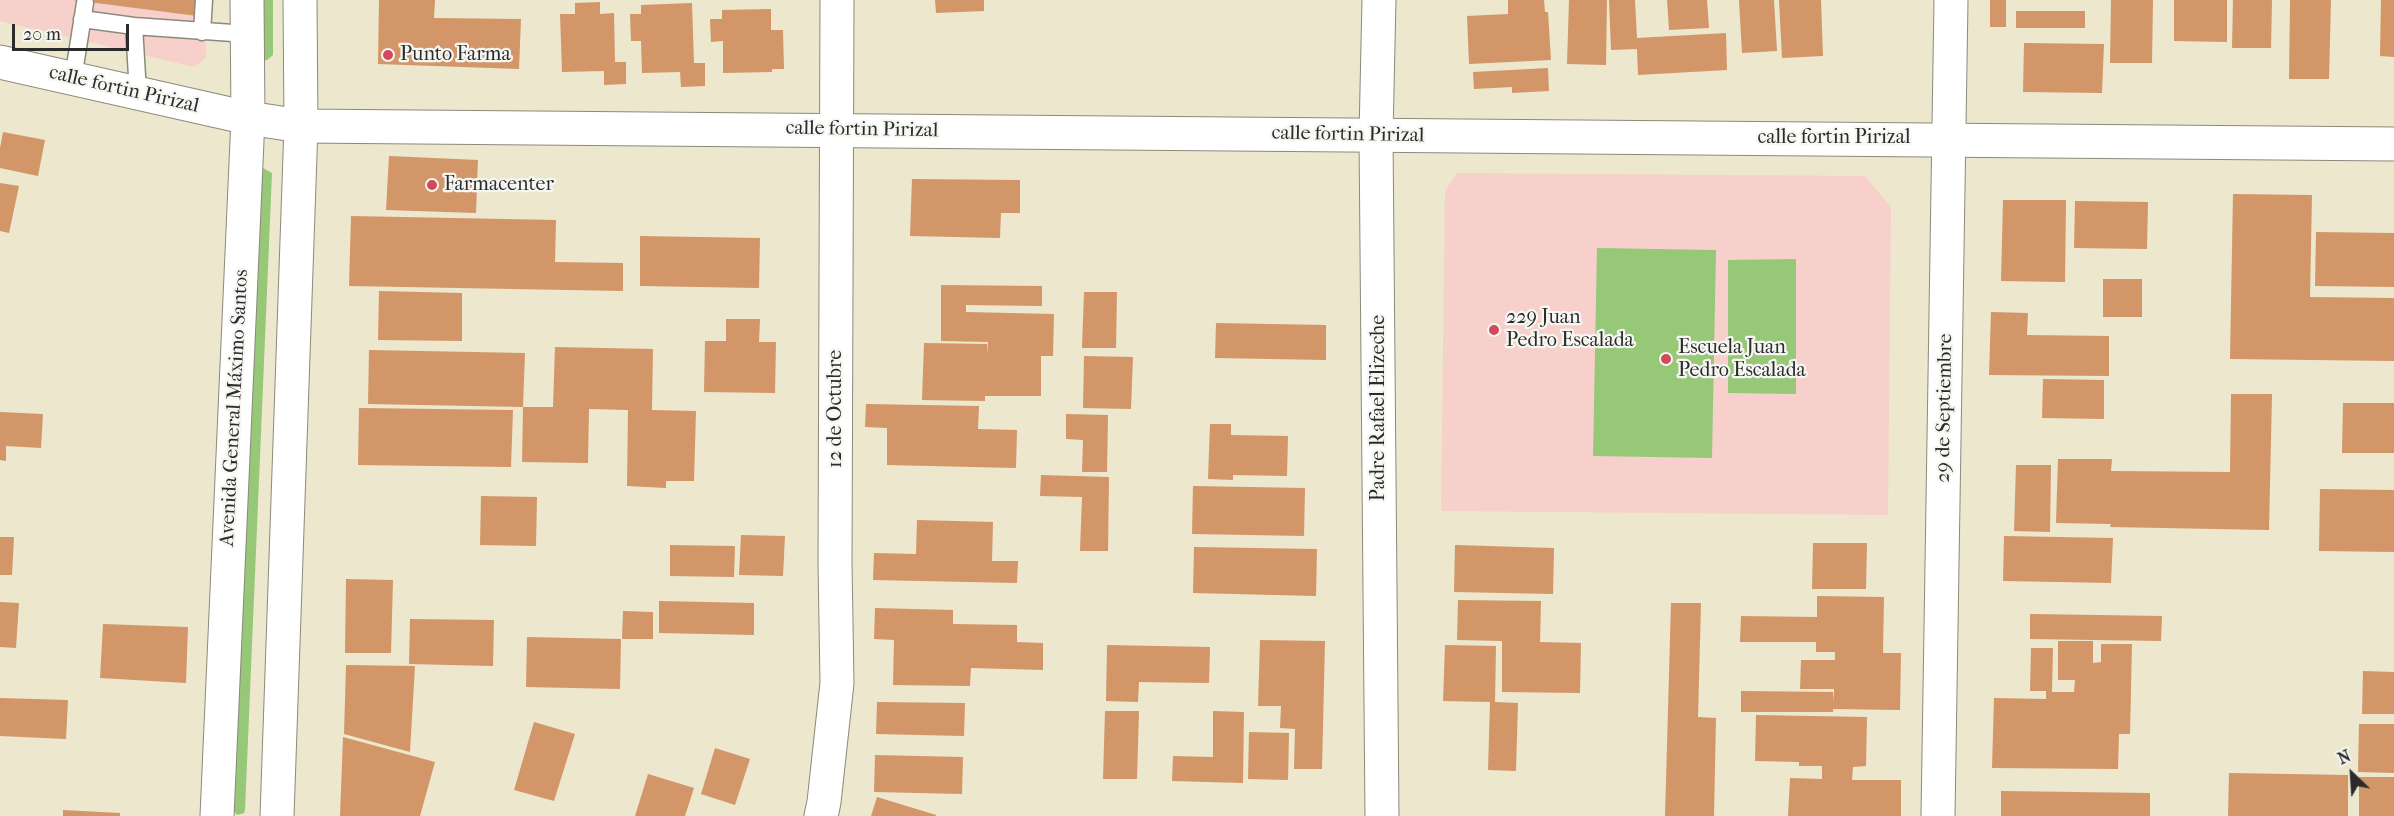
<!DOCTYPE html>
<meta charset="utf-8">
<style>
body{margin:0}
#map{position:relative;width:2394px;height:816px;overflow:hidden;background:#ece7cd;font-family:"IM FELL French Canon",serif}
canvas{display:block}
.north{position:absolute;left:2322px;top:744px;width:60px;height:60px;-webkit-text-stroke:4px #f6f6f2;paint-order:stroke;rotate:335deg;font-size:16px;font-weight:700;line-height:24px;text-align:center;color:#2b2b2b}
.north::after{content:'';display:block;margin:auto;width:21px;height:27px;background:#2b2b2b;clip-path:polygon(50% 0,100% 100%,50% 72%,0 100%)}
.scale{position:absolute;left:12px;top:24px;width:117px;height:27px;box-sizing:border-box;border:3px solid #2b2b2b;border-top:0;padding-left:8px;font-size:18px;line-height:21px;white-space:nowrap;color:#2b2b2b;-webkit-text-stroke:4px #f6f6f2;paint-order:stroke}
</style>
<div id="map">
<canvas width="2394" height="816"></canvas>
<div class="north">N</div>
<div class="scale">20 m</div>
</div>
<script>
const context = document.querySelector('canvas').getContext('2d');
context.lineJoin = 'round';
function fill(path, color) { context.fillStyle = color; context.fill(path, 'evenodd'); }
function stroke(path, color, width, dash) { context.strokeStyle = color; context.lineWidth = width; context.lineCap = dash ? 'butt' : 'round'; context.setLineDash(dash || []); context.stroke(path); }
function write(font, color, halo, rows, align = 'center') {
  context.font = font + ' "IM FELL French Canon",serif'; context.lineWidth = 4.5; context.setLineDash([]); context.textBaseline = 'middle'; context.strokeStyle = halo; context.fillStyle = color; for (const [text, x, y, turn = 0] of rows) {
    context.save(); context.translate(x, y); context.rotate((+turn || 0) * Math.PI / 180); context.textAlign = isNaN(turn) ? turn : align; if (halo) context.strokeText(text, 0, 0); context.fillText(text, 0, 0); context.restore();
  }
}
fill(new Path2D(`
 M0,0h205l1,58 -12,9 -194,-46z
 M1457,173l408,3 26,31 -3,308 -447,-4 4,-320z`), '#f7d0cc');
fill(new Path2D(`
 M260,0h13v55l-6,5h-3z
 M263,168l9,5 -27,637 -1,3 -7,2 -4,-5 27,-640z
 M1597,248l119,2 -4,208 -119,-2z
 M1796,259v135l-68,-1v-133z`), '#96c878');
fill(new Path2D(`
 M73,0h126l-2,16z
 M379,0h56l-1,18 87,1 -2,50 -141,-5z
 M935,0h49v11l-48,2z
 M1508,0h36l1,12h3l3,48 -82,4 -2,-48 41,-2z
 M1569,0h38l-1,65 -39,-1z
 M1609,0h26l2,38 89,-5 1,37 -89,5 -1,-26 -26,1z
 M1667,0h40l2,28 -40,2z
 M1739,0h35l3,51 -35,2z
 M1779,0h42l2,56 -41,2z
 M1990,0h16v27h-16z
 M2111,0h42l-1,63h-42z
 M2174,0h53v42l-53,-1z
 M2233,0h39l-1,48h-39z
 M2290,0h41l-2,79h-40z
 M2381,0h13v57l-14,-1z
 M600,2v12l14,-1 1,49h11v22l-22,1v-14l-42,1 -2,-58h15v-11z
 M692,3l2,60h11v23l-24,1 -1,-15 -38,1 -1,-32h-10l-1,-27h11v-9z
 M771,9v21h12l1,39h-12v3l-49,1v-32l-12,1 -1,-23h12v-9z
 M2016,11h69v17h-69z
 M2024,43l80,1 -2,49 -79,-1z
 M1548,68l1,23 -37,2v-6l-38,2 -1,-17z
 M3,132l42,8 -7,36 -38,-8v-20z
 M389,156l89,4 -2,53 -90,-3z
 M912,179l108,1v33h-19l-1,25 -90,-2z
 M0,183l19,3 -10,47 -9,-2z
 M2233,194l79,1 -2,102 84,1v63l-164,-2z
 M2003,200h63l-1,82 -64,-1z
 M2075,201l73,1 -1,47 -73,-1z
 M351,216l205,4 -1,42 68,1v28l-274,-5z
 M2316,232l78,1v54l-79,-1z
 M640,236l120,2 -1,50 -119,-2z
 M2103,279h39v38h-39z
 M941,285l101,1v20l-76,-1v7l88,2 -1,42h-12v40h-56v5l-63,-1 2,-57 63,1v11l1,-13 -47,-1z
 M379,291l83,2v48l-84,-1z
 M1084,292h33l-1,56h-34z
 M1991,312l37,1 -1,22 82,1v40l-120,-1z
 M726,319h34l-1,23h17l-1,51 -71,-1 1,-51h21z
 M1216,323l110,2v35l-111,-2z
 M555,347l98,2 -1,61 44,1 -2,70h-28v7l-39,-2 1,-76 -39,-1 -1,54 -66,-1 1,-55h30z
 M369,350l156,3 -2,54 -155,-3z
 M1084,356l49,1 -2,52 -48,-1z
 M2043,379l61,1v39l-62,-1z
 M2231,394h41l-3,136 -159,-3 1,-3 -55,-1 2,-64h54l-1,12 119,1z
 M2343,403h51v50h-52z
 M866,404l113,2 -1,23 39,1 -1,38 -129,-3v-37l-22,-1z
 M359,408l154,2 -2,57 -153,-2z
 M0,412l43,2 -2,34 -35,-2v15l-6,-1z
 M1066,414l42,1 -1,57h-25l1,-32 -17,-1z
 M1210,424h21v11l57,1 -1,40 -54,-1v5l-25,-1z
 M2016,465h35l-1,67 -36,-1z
 M1041,475l68,2 -1,74h-28l2,-54 -42,-1z
 M1193,486l112,2 -1,48 -112,-2z
 M2320,489l74,1v62l-75,-1z
 M481,496l56,1 -1,49 -56,-1z
 M917,520l76,2 -1,39h26l-1,22 -144,-3 1,-27 42,1z
 M741,535l44,1 -2,40 -44,-1z
 M2004,536l109,2 -2,45 -108,-2z
 M0,537h14l-2,38h-12z
 M1813,543h54l-1,46h-54z
 M670,545l65,1 -1,31 -64,-1z
 M1455,545l99,3 -1,46 -99,-2z
 M1194,547l123,2 -1,47 -123,-3z
 M346,579l47,1 -2,73h-46z
 M1817,596l67,1 -1,56h18l-1,57 -67,-1v3h-92v-21l92,1 1,9v-12h-34l1,-29h34v-8h-19v-10h-76l1,-26 76,1z
 M1458,600l83,1 -1,41 41,1 -1,50 -78,-1v-51l-45,-1z
 M659,601l95,2v32l-95,-2z
 M0,602l19,1 -3,45 -16,-1z
 M1671,603h30l-3,114 18,1 -2,98h-49z
 M875,608l78,2v14l64,1v17l26,1v27l-72,-2 -1,18 -77,-1 1,-45 -20,-1z
 M623,611l30,1v27h-31z
 M2030,614l132,2 -1,25 -131,-2z
 M410,619l84,1 -1,46 -84,-2z
 M103,624l85,3 -2,56 -86,-5z
 M527,637l94,2 -1,50 -94,-2z
 M1260,640l65,1 -3,128h-28l1,-40 -15,-1 1,-22h-23z
 M2058,641h35v22l8,-1v-18h31l-2,90h-11l-1,35 -126,-1 2,-70 52,1v-8h-16l1,-43h22l-1,44h22l1,-12h-17z
 M1107,645l103,2 -1,36 -70,-1 -1,20 -32,-1z
 M1445,645l51,1 -1,56 23,1 -2,68 -28,-1 2,-68 -47,-1z
 M346,665l69,1 -5,86 -66,-18z
 M2363,671l31,1v42h-32z
 M0,698l68,2 -2,39 -66,-3z
 M877,702l88,1 -1,33 -88,-2z
 M1105,711h34l-2,68h-34z
 M1213,711l31,1 -1,71 -71,-2 1,-25 40,1z
 M1756,715l111,2 -1,49 -13,1 -1,13h49v36h-113l2,-38 32,1v-13h-23v-4l-44,-1z
 M534,722l41,12 -21,67 -40,-11z
 M2359,724h35v49l-36,-1z
 M1249,732l40,1 -1,47 -40,-1z
 M343,737l92,25 -15,54h-80z
 M715,748l35,11 -15,46 -34,-11z
 M875,755l88,2 -1,37 -88,-2z
 M2229,773l119,2v41h-120z
 M648,774l46,14 -9,28h-50z
 M2359,777h35v39h-35z
 M2001,791l149,2v23h-149z
 M877,797l59,18v1h-65z
 M63,810l57,3v3h-57z`), '#d29669');
const lane = new Path2D(`
 M82,19l52,7 113,8
 M134,26l4,67
 M202,32l2,-32
 M73,79l12,-76`);
const street = new Path2D(`
 M1379,0l-3,135 6,681
 M821,816l3,-14 13,-119 -2,-120 2,-563
 M1938,816l13,-816`);
const secondary = new Path2D(`
 M0,62l248,56 53,8 2093,18`);
const primary = new Path2D(`
 M217,816l31,-698 -1,-118
 M277,816l24,-690 -1,-126`);
stroke(lane, '#8c897c', 19);
stroke(street, '#8c897c', 35);
stroke(secondary, '#8c897c', 35);
stroke(primary, '#8c897c', 35);
stroke(lane, '#fff', 16);
stroke(street, '#fff', 33);
stroke(secondary, '#fff', 33);
stroke(primary, '#fff', 33);
for (const [x, y, r, color] of [
 [388,55,6,"#d1495b"],
 [432,185,6,"#d1495b"],
 [1494,330,6,"#d1495b"],
 [1666,359,6,"#d1495b"]
]) { const dot = new Path2D(); dot.arc(x, y, r, 0, 2 * Math.PI); context.fillStyle = color; context.fill(dot); stroke(dot, '#f6f6f2', 2); }
write('20px', '#2b2b2b', '#f6f6f2', [
 ["Punto Farma",400,55],
 ["Farmacenter",444,185],
 ["229 Juan",1506,318],
 ["Pedro Escalada",1506,341],
 ["Escuela Juan",1678,348],
 ["Pedro Escalada",1678,371]
], 'left');
write('20px', '#2b2b2b', '#f6f6f2', [
 ["calle fortin Pirizal",124,90,13],
 ["calle fortin Pirizal",862,130,1],
 ["calle fortin Pirizal",1348,135,1],
 ["calle fortin Pirizal",1834,138],
 ["Avenida General Máximo Santos",235,408,-87],
 ["Padre Rafael Elizeche",1379,408,-90],
 ["29 de Septiembre",1945,408,-89],
 ["12 de Octubre",836,409,-90]
]);
</script>
